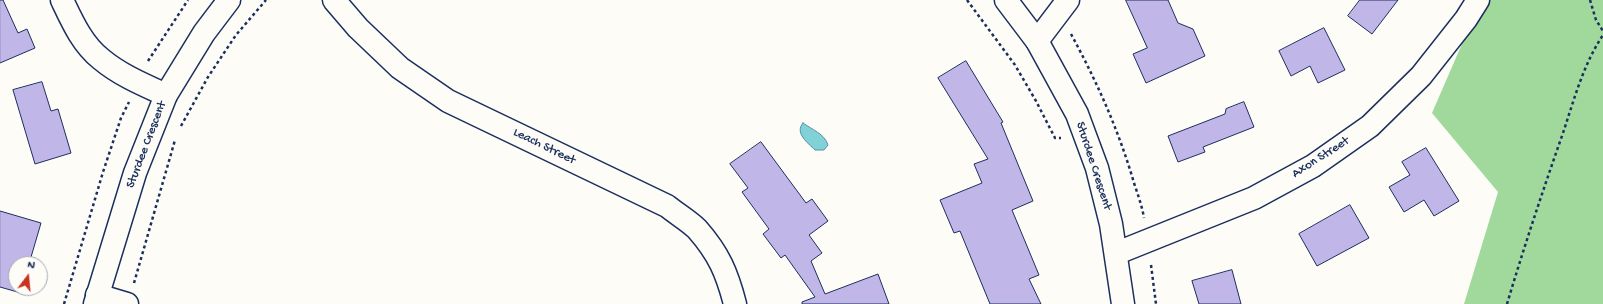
<!DOCTYPE html>
<style>
body{margin:0}
#map{position:relative;width:1603px;height:304px;overflow:hidden;background:#fdfcf7;font-family:"Gochi Hand",sans-serif}
canvas{display:block}
.north{position:absolute;left:8px;top:256px;width:40px;height:40px;box-sizing:border-box;background:#fdfcf7;border:1px solid #a3aaba;border-radius:50%;rotate:16deg;font-size:11px;font-weight:700;line-height:16px;text-align:center;color:#1b2f5e}
.north::after{content:'';display:block;margin:auto;width:14px;height:18px;background:#c8321e;clip-path:polygon(50% 0,100% 100%,50% 72%,0 100%)}
</style>
<div id="map">
<canvas width="1603" height="304"></canvas>
<div class="north">N</div>
</div>
<script>
const context = document.querySelector('canvas').getContext('2d');
context.lineJoin = 'round';
function fill(path, color) { context.fillStyle = color; context.fill(path, 'evenodd'); }
function stroke(path, color, width, dash) { context.strokeStyle = color; context.lineWidth = width; context.lineCap = dash ? 'butt' : 'round'; context.setLineDash(dash || []); context.stroke(path); }
function write(font, color, halo, rows, align = 'center') {
  context.font = font + ' "Gochi Hand",sans-serif'; context.lineWidth = 3; context.setLineDash([]); context.textBaseline = 'middle'; context.strokeStyle = halo; context.fillStyle = color; for (const [text, x, y, turn = 0] of rows) {
    context.save(); context.translate(x, y); context.rotate((+turn || 0) * Math.PI / 180); context.textAlign = isNaN(turn) ? turn : align; if (halo) context.strokeText(text, 0, 0); context.fillText(text, 0, 0); context.restore();
  }
}
fill(new Path2D(`
 M1481,0h122v304h-139l34,-112 -66,-79z`), '#a1d99d');
const water = new Path2D(`
 M803,123c8,6 22,11 25,22l-4,5h-9c-7,-7 -21,-17 -12,-27z`);
fill(water, '#81d2d7');
stroke(water, '#5891a7', 1);
const building = new Path2D(`
 M0,0h3l15,33 9,-4 8,19 -35,15z
 M1126,0h42l10,23 15,6 12,27 -59,27 -13,-29 14,-6z
 M1360,0h38l-26,34 -24,-18z
 M1324,28l21,42 -27,13 -8,-17 -19,10 -12,-25z
 M966,61l37,61 -2,1 32,78 -21,9 27,65 -10,4 12,25h-51l-30,-73 -6,2 -14,-33 42,-17 -8,-19 14,-5 -50,-81z
 M42,82l9,29 7,-2 13,44 -36,11 -22,-74z
 M1244,102l10,25 -51,20 2,5 -27,10 -10,-26 57,-22 1,-5z
 M761,142l45,61 6,-4 16,22 -19,14 13,18 -11,8 14,33 53,-20 11,30h-87v-2l13,-5 -30,-42 -4,3 -18,-24 6,-5 -27,-37 6,-4 -18,-24z
 M1426,148l33,53 -25,15 -10,-16 -20,12 -15,-25 21,-12 -8,-13z
 M1350,205l19,33 -52,28 -18,-32z
 M0,211l41,12 -12,41h-13v24h6l-1,5 -21,-6z
 M1232,270l9,34h-42l-7,-23z`);
fill(building, '#c1b6e8');
stroke(building, '#1b2f5e', 1);
const street = new Path2D(`
 M62,0c10,21 20,44 39,59 19,16 43,26 65,36
 M334,0l24,28 42,40 48,33 219,105c10,8 22,15 30,23 22,25 30,44 38,75
 M1037,41l31,-41
 M1117,253l137,-55 59,-32 57,-40 51,-50 45,-57 12,-19
 M97,295l30,9`);
const secondary = new Path2D(`
 M1006,0l31,41 40,73 20,54 14,56 12,80
 M95,304l40,-131 31,-78 38,-62 25,-33`);
stroke(street, '#1b2f5e', 25);
stroke(secondary, '#1b2f5e', 25);
stroke(new Path2D(`
 M967,0l48,65 21,36 19,37h6
 M1590,0l6,20 7,11
 M1071,34c26,48 48,97 63,149 4,12 8,23 10,35
 M148,61l40,-61
 M181,126l27,-49 28,-42 30,-35
 M1151,265l5,39
 M134,283l41,-143
 M64,304l39,-132 18,-54 8,-16
 M1507,304c17,-57 36,-114 56,-171 11,-33 20,-68 40,-98`), '#1b2f5e', 2.5, [3, 3]);
stroke(street, '#fdfcf7', 22);
stroke(secondary, '#fdfcf7', 22);
write('13px', '#1b2f5e', '#fdfcf7', [
 ["Sturdee Crescent",147,145,-69],
 ["Leach Street",544,147,26],
 ["Axon Street",1321,158,-33],
 ["Sturdee Crescent",1093,166,72]
]);
</script>
